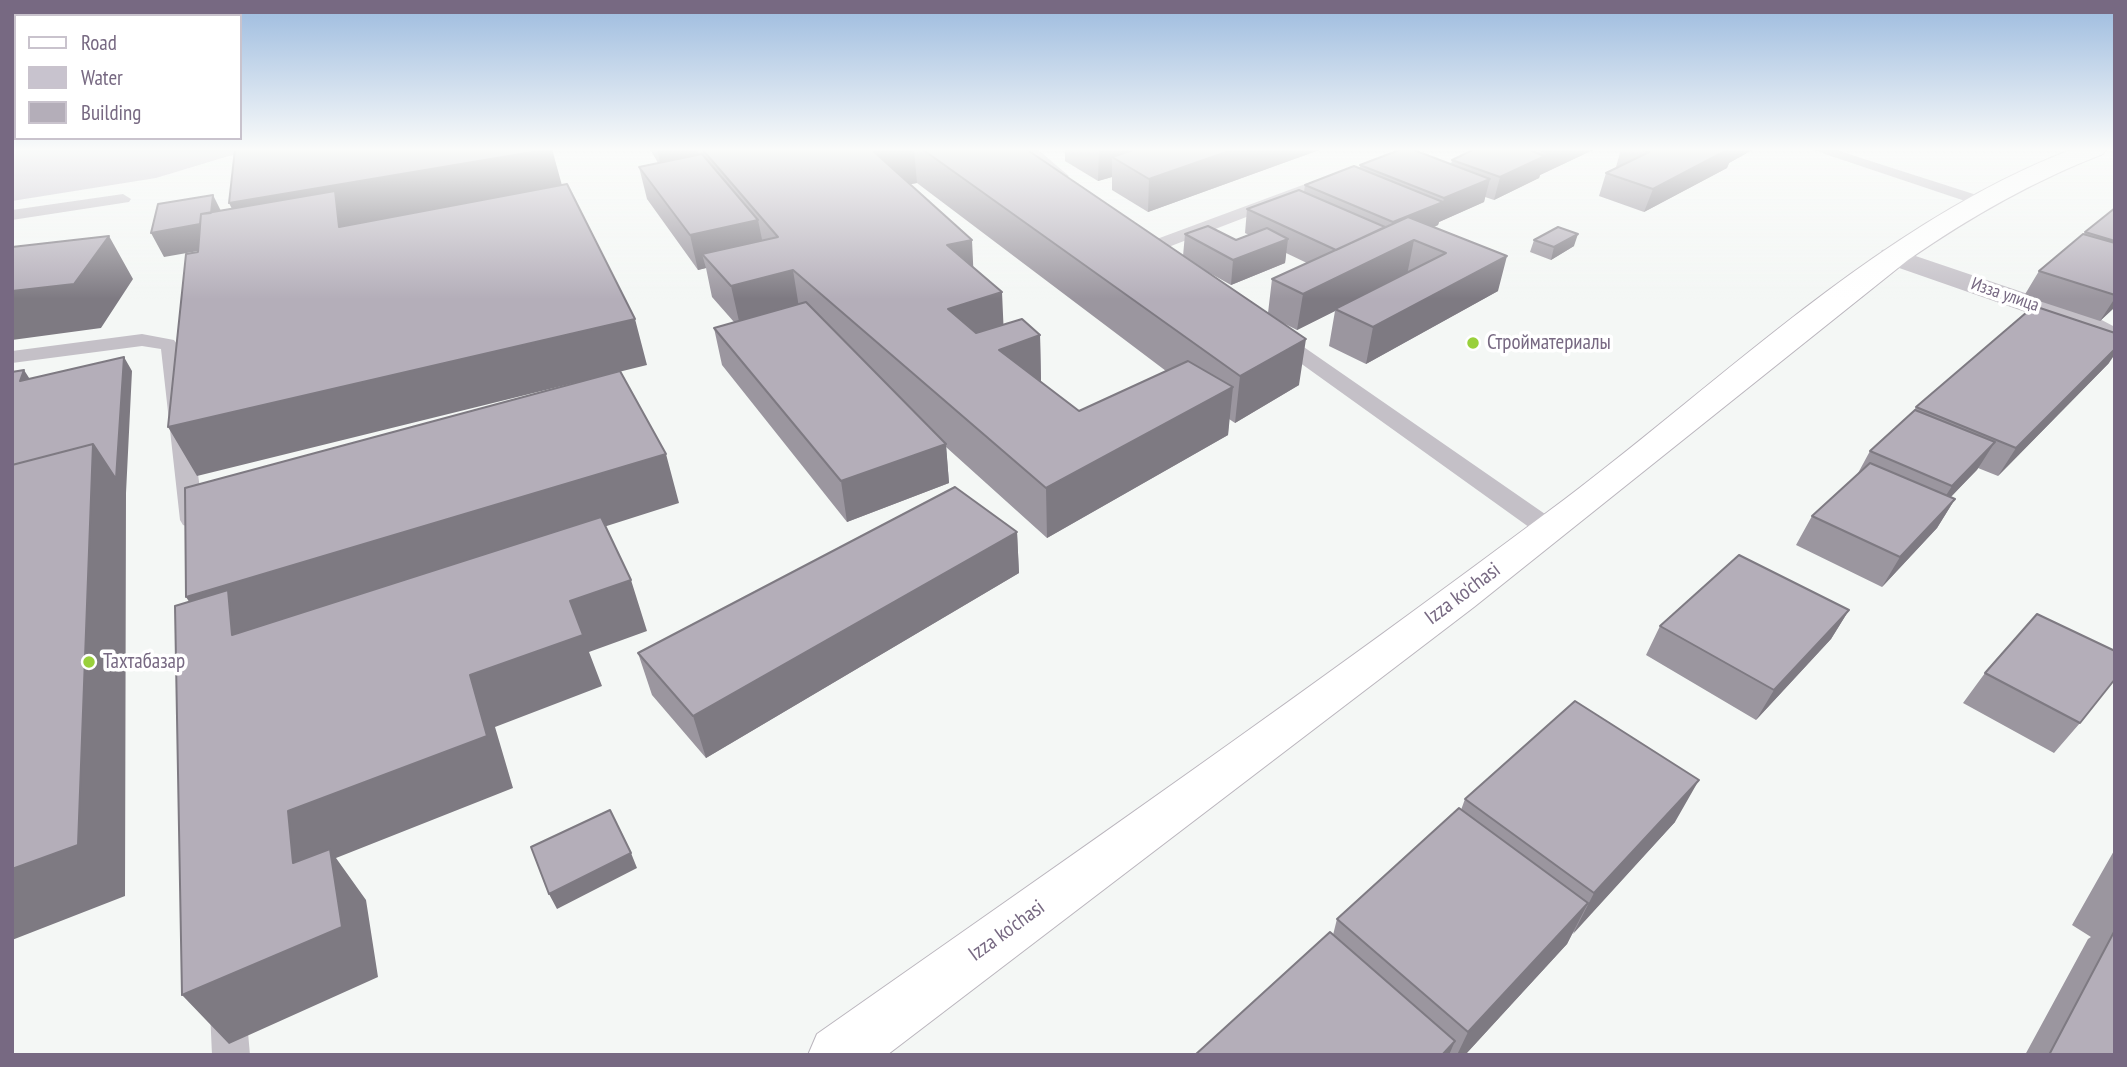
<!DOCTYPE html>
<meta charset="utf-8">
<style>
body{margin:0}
#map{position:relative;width:2127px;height:1067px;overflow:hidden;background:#f4f7f5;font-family:"PT Sans Narrow",sans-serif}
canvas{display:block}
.frame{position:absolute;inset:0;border:14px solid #776982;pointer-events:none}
.legend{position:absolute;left:14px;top:14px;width:228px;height:126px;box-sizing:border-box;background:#fff;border:2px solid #c9c3cd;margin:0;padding:9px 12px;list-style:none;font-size:21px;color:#776982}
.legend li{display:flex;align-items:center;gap:14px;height:35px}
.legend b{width:35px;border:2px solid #c9c3cd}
</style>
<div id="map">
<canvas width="2127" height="1067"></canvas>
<div class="frame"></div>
<ul class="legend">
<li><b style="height:9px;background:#fff"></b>Road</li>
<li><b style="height:19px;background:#c8c3ce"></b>Water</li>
<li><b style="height:19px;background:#b4aeb9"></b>Building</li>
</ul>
</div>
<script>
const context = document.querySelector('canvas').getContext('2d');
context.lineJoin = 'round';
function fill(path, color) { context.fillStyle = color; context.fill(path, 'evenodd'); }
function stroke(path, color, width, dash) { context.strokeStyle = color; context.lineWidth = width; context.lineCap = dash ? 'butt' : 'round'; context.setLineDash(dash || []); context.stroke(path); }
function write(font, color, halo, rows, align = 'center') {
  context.font = font + ' "PT Sans Narrow",sans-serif'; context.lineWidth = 7; context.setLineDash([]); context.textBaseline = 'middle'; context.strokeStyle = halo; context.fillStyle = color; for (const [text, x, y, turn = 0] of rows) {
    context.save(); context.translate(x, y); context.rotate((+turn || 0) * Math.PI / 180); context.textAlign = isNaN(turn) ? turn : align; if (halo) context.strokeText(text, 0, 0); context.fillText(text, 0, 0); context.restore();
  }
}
fill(new Path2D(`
 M12,149h240l-96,29 -144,23z`), '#c8c3ce');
const secondary = new Path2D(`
 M2073,149h33l-3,5c-70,27 -133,63 -195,106l-434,347 -587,448h-79l9,-21c251,-176 503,-351 748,-535 159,-120 320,-279 508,-350z`);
stroke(secondary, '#bab5bd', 2);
fill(new Path2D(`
 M1020,149h17l32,27 -8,5 -5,-2z
 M1810,149h23l153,49 2,3 -2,3h-12z
 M1335,173l8,5 -3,3 -182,70h-12l-3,-4 3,-4z
 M123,194l8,5 -2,3 -117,18v-10z
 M1278,332l7,2 273,189 3,6 -3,6 -9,2 -9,-2 -269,-193 -3,-4 3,-4z
 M142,334l32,6 8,11 22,169 -3,5 -9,3 -9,-3 -3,-5 -19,-171 -19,-3 -130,17v-12z
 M228,992l13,6 5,12 4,45h-38l-2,-45 5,-12z`), '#c4c0c7');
fill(new Path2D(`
 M1892,248l204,69 19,10v22l-11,-2 -30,-18 -192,-67 -4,-6 4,-6z`), '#c4c0c7');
fill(secondary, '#fff');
fill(new Path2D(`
 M650,149h376l157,107 2,-22 51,6 13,-5 -4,-2 2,-24 57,-17 1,-7 55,-17v-3l91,-1 1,-4 23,-11h120l-55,26 -1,3 -45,22 -9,-3 -1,5 -45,20 -1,3 -4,2 64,64 -132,73 -37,-18 6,-35 -38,19 -16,-8 18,63 -64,38 -6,-4 -1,16 -181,103 -101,-91 3,36 -102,39 -125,-157 -8,-37 20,-6 -22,-25 -6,-29 -8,2 -51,-71 -8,-32 19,-4zM917,183l249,188 -87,40 -39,-30h1l-1,-46 -37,-10 -30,-57 -63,-84zM1286,253l21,10 -35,16 -4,34 -62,-42 25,14 54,-22z
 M1065,149h257l-174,63 -36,-22v-13l-14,4 -33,-20z
 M1621,149h133l-25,14 -2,5 -83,44 -45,-16 7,-23 12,-6h-2z
 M2115,208v99l-15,14 -76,-25 15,-25z
 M1534,240l40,6 -23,14 -21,-8z
 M2109,363l-111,113 -20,-8 -27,29 4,2 -18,29 -55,59 -86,-42 16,-29 45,-41 13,-24 43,-39 3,-5z
 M1017,532l2,41 -313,185 -54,-63 -14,-42z
 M1849,610l-18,29 -75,81 -110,-65 14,-29z
 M1985,673l95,50 -26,30 -91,-50z
 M1465,799l210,23 -103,112 -5,10 -102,111h-270l138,-120 4,-16 124,-109z
 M2115,849v206h-90l63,-116 3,-2 -19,-12z`), '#9b969f');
fill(new Path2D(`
 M552,149l11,40 -313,56 -21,-42z
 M657,149h40l3,11 -39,7z
 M877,149h37l3,34 -40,7 -5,-40z
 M1099,149h93l-80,8v20l-14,4z
 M1235,149h87l-174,63 1,-33z
 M1552,149h43l-55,26 -1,3 -45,22 6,-23 45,-21 1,-4z
 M1729,149h25l-25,14 -2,5 -83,44 9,-23z
 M1490,179l-6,23 -45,20 -1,3 -49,22 4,-25 50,-20 1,-4z
 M213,195l12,24 -4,28 -57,10 -13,-24z
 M758,220l7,34h-63l4,14 -8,2 -8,-35z
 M1578,234l-4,12 -23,14 3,-13z
 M109,236l24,43 -32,49 -89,12v-49z
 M1288,239l-3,24 -54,22 2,-25z
 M972,240l2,43 -27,-38z
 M1414,240l-7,35 -72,34v2l-38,19 6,-36z
 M1507,256l-9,35 -132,73 7,-37z
 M793,270l7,44 -59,16 -10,-44z
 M1002,292l2,45 -53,18 -3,-46z
 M2115,298v9l-15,14z
 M635,319l12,46 -450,111 -29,-49z
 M1040,335l1,46 -41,16 -1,-47z
 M1306,339l-7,46 -64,38 5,-47z
 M2115,349v5l-6,9 -111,113 18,-28z
 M124,357l8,14 -6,122 -1,403 -113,44v-71l81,-425z
 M24,370l9,14 -13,-3z
 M1233,387l-5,48 -181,103 -1,-50z
 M1995,442l-18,28 -43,44 18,-28z
 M946,444l3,39 -102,39 -6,-41z
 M666,454l13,49 -459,146 -34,-52z
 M1955,499l-18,29 -55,59 18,-30z
 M1017,532l2,41 -313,185 -13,-42z
 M631,580l16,51 -58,21 13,34 -107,41 18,61 -177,70 30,42 12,77 -149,67 -47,-49 111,-132 -5,-52 282,-210z
 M1849,610l-18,29 -75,81 18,-30z
 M1699,780l-24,42 -102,112 21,-41z
 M631,853l6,15 -80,41 -8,-15z
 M1588,903l-21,41 -102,111h-8l11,-23z
 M1455,1041l-6,14h-7z`), '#7e7a82');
const building = new Path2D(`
 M235,149h315l-321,54z
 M702,149h175l-5,1 100,90 -25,5 55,47 -54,17 28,24 46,-14 18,16 -41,15 80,61 109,-50 45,26 -187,101 -253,-218 -62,16 -29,-32 76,-17z
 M922,149h104l280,190 -66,37z
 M1136,149h99l-86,30 -37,-22z
 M1402,149h9l79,30 -46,19 -84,-33z
 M1475,149h51l19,7 -45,21 -48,-17z
 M1537,149h15l-6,3z
 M1639,149h90l-76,40 -47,-16 43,-21z
 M702,154l56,66 -68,15 -51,-68z
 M1354,166l89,36 -50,20 -88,-37z
 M567,184l68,135 -467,108 18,-173 12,-2 3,-38 134,-23 4,36z
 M1299,190l86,37 -49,23 -89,-41z
 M213,195l-2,18 -10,1 -1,10 -49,9 7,-29z
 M2115,208v33l-30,-9z
 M1408,217l99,39 -134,71 -38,-18 111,-56 -32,-13 -111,54 -31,-15z
 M1208,226l28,14 31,-12 21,11 -55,21 -48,-26z
 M1558,227l20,7 -24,13 -20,-7z
 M2083,234l32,9v52l-76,-24z
 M109,236l-35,48 -62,7v-44z
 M806,302l140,142 -105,37 -127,-153z
 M2034,306l81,27v16l-99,99 -100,-41z
 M124,357l-8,122 -23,-35 -81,21v-93l12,-2 -4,11z
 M620,371l46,83 -480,143 -1,-109z
 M1915,410l80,32 -43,44 -82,-35z
 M93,444l-15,401 -66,24v-404z
 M1870,463l85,36 -55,58 -88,-41z
 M955,487l62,45 -324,184 -55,-63z
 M601,517l30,63 -61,21 13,34 -113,40 17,61 -199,75 5,52 37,-14 12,78 -160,68 -7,-389 53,-16 4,45z
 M1739,555l110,55 -75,80 -114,-64z
 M2037,614l78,37v28l-35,44 -95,-50z
 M1575,701l124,79 -105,113 -129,-94z
 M1459,808l129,95 -120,129 -131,-113z
 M610,810l21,43 -82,41 -18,-47z
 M2115,930v125h-66z
 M1330,932l125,109 -13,14h-247z`);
fill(building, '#b4aeb9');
stroke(building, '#7e7a82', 2);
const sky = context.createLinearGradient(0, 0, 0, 299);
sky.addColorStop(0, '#9bbade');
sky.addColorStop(0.5, '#fafbfa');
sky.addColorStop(1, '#fafbfa00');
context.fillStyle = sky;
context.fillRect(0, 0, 2127, 299);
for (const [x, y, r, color] of [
 [1473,343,7,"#99d03b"],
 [89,662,7,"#99d03b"]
]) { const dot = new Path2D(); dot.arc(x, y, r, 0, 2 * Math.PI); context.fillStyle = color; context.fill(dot); stroke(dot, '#fff', 2.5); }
write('18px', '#776982', '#fff', [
 ["Изза улица",2005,295,19]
]);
write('21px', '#776982', '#fff', [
 ["Стройматериалы",1487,343],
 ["Тахтабазар",103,662]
], 'left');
write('21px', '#776982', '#fff', [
 ["Izza ko'chasi",1463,594,-37],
 ["Izza ko'chasi",1007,931,-36]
]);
</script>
